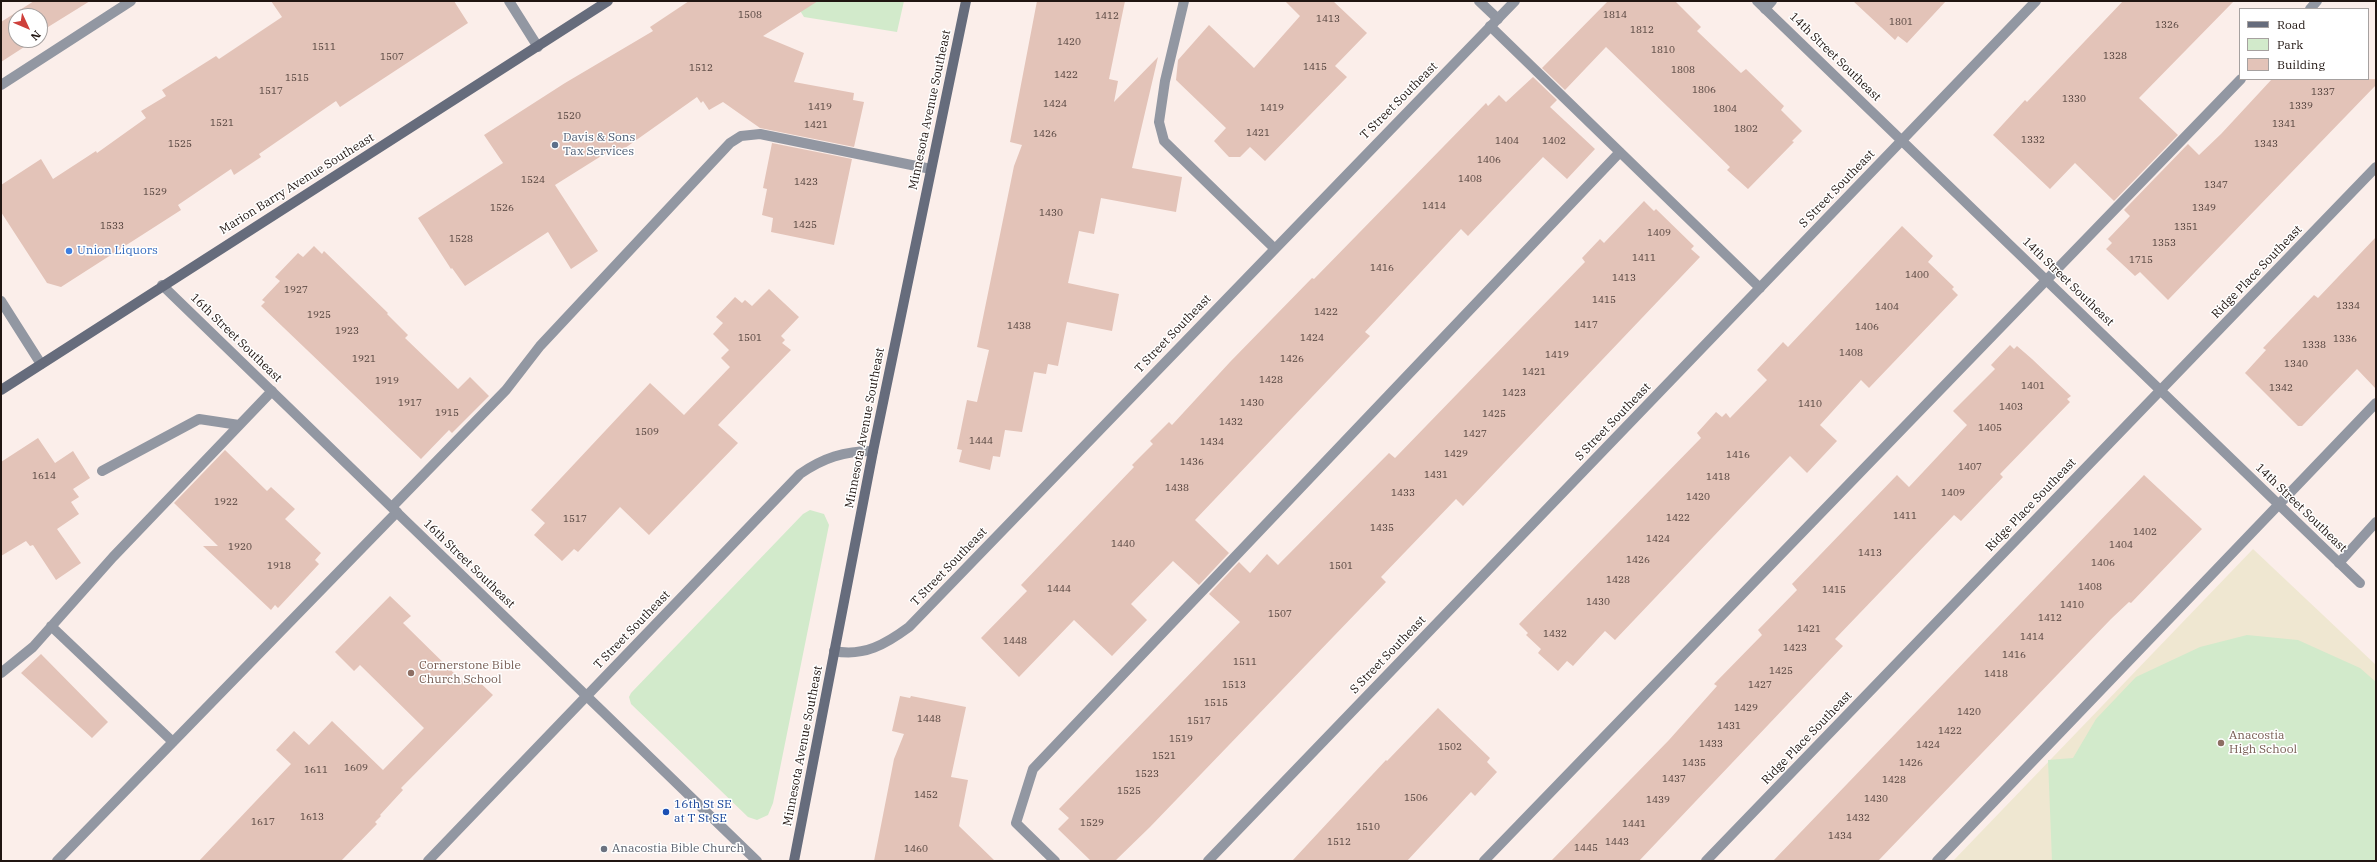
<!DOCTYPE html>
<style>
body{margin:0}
#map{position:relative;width:2377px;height:862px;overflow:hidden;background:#fbeeea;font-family:"IBM Plex Serif",serif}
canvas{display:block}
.frame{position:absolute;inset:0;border:2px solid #201511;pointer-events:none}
.legend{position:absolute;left:2239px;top:8px;width:130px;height:72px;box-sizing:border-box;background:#fff;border:1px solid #a6a1a0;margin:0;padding:5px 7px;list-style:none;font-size:12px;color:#201511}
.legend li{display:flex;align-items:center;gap:8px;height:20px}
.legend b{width:20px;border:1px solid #a6a1a0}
.north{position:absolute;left:8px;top:8px;width:40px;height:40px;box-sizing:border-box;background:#fff;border:1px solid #a6a1a0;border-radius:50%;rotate:134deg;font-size:11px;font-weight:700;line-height:16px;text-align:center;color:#201511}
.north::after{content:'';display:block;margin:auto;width:14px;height:18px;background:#ce403b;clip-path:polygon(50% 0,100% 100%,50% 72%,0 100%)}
</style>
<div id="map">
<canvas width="2377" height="862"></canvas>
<div class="frame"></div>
<ul class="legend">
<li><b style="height:5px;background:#666c7c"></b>Road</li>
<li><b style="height:11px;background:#d2eacb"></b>Park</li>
<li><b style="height:11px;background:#e3c3b8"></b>Building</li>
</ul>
<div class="north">N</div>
</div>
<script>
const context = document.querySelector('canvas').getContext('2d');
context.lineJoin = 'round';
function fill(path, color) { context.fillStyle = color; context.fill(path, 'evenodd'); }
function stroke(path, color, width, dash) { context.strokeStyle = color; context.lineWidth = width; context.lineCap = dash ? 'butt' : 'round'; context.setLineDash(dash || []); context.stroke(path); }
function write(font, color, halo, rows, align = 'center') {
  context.font = font + ' "IBM Plex Serif",serif'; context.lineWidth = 3; context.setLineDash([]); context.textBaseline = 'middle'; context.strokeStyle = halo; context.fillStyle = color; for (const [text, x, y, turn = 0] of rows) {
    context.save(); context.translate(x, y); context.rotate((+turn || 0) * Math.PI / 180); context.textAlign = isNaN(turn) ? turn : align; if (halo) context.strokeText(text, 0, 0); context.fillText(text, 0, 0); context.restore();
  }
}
fill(new Path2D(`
 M2253,549l123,116v196h-423z`), '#efe7d1');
fill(new Path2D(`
 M794,1h110l-7,31 -93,-15z
 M810,510l14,4 5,11 -56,278 -5,12 -11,5 -9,-3 -117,-113 -2,-7 2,-4 172,-179z
 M2247,635l51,5 62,28 16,14v179h-324l-4,-101 25,-2 23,-39 40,-42 64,-30z`), '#d2eacb');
fill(new Path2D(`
 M34,1h56l-50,31v-16h-24v24h19l-34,22v-40z
 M271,1h183l14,22 -128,84 -4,-6 -77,53 2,3 -27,18 -3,-6 -53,36 3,5 -120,77 -14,-4 -46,-71v-27l40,-26 12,20 43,-28 1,2 49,-35 -5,-7 25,-15 -4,-6 54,-34 3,3 63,-42z
 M689,1h129l-55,35 41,17 -10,29 60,11 -1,7 11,2 -10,45 -94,-19 -37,-26 -14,8 -6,-9 -2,2 -4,-6 -79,56 -4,-5 -59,37 43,66 -27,18 -23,-37 -83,54 -13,-18 -1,1 -33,-51 85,-55 -19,-28 81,-52 88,-52 -3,-4z
 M1037,1h88l-16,78 9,2 -4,21 44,-45 -26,111 50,9 -6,35 -75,-14 -7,36 -15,-3 -11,52 51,11 -7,37 -45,-9 -9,44 -10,-2 -2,10 -12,-2 -12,60 -17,-2 -5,27 -7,-1 -3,14 -31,-8 3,-12 -5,-1 10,-49 10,2 12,-52 -12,-3 37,-181 8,-21 -12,-3z
 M1285,1h48l34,32 -32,33 12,11 -82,84 -15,-14 -10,10h-11l-15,-16 12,-13 -50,-48 2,-20 31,-35 45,43 46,-52z
 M1608,1h67l26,26 -4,4 44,42 5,-4 38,37 -3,4 21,21 -10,10 2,1 -46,47 -21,-19 3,-3 -124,-120 -41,43 -23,-22z
 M1853,1h93l-39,42 -9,-7 -3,4z
 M2123,1h111l-95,97 39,37 -64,66 -39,-38 -25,26 -57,-54 32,-35 2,2z
 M1533,77l24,23 -7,7 45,42 -28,30 -24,-22 -75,79 -7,-7 -96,103 5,4 -175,184 34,33 -30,32 -26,-24 -42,43 16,16 -35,36 -38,-36 -55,57 -38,-39 46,-47 -6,-6 113,-118 -2,-2 21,-21 -3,-3 19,-19 3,3 58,-63 82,-84 2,1 172,-176 2,3 11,-11 7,7z
 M2272,79h104v6l-208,215 -28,-28 -5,4 -29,-27 6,-6 -4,-4 22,-23 -6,-6 64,-66 11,11 22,-21z
 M772,143l80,16 -18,86 -63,-13 2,-14 -11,-3 5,-26 -4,-1z
 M1644,201l10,10 2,-2 38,37 -3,3 9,8 -237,249 -7,-7 -75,78 5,5 -236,245 -35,34h-24l-33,-32 11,-11 -10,-9 181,-187 -31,-28 30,-32 11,11 17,-19 11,11 111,-112 6,5 190,-196 -3,-4 18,-19 4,4z
 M1902,226l31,30 -5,6 26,25 -2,2 6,6 -89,93 -8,-8 -41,45 17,16 -30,32 -17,-17 -175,184 -10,-9 -32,35 -6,-5 -9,10 -20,-18 3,-4 -15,-14 2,-2 -9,-9 182,-186 -4,-5 19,-21 6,5 4,-4 4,5 37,-38 -10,-10 26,-28 5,5z
 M2376,237v152l-19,-20 -55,57h-4l-53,-53 21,-23 -3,-2 51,-53 4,3z
 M314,246l8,8 2,-3 64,62 -1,1 21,21 -3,3 53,51 12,-12 19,19 -37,37 -3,-3 -28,29 -160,-153 4,-4 -3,-2 18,-19 -5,-4 23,-24 5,4z
 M769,289l30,28 -18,19 4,4 -3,3 9,7 -73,75 20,18 -89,92 -29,-28 -42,45 -4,-3 -12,12 -28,-26 11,-12 -14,-13 119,-127 34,32 46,-48 -9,-9 8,-8 -16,-16 10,-11 -7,-6 19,-20 7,6 3,-3 7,6z
 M2010,345l4,4 3,-3 15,13 39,37 -4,3 3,3 -70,72 3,3 -42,44 -7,-6 -119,124 8,7 -204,215h-88l118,-121 48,-54 -3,-2 48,-49 -4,-5 39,-40 -5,-6 105,-109 12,12 58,-62 -14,-14 42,-42 -4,-4z
 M38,438l17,25 18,-12 17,27 -17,11 6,8 -8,5 8,12 -22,15 24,34 -25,17 -23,-35 -3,1 -4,-5 -25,15v-94z
 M225,450l42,41 4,-4 24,22 -10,10 36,34 -6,7 4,4 -41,44 -3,-3 -4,5 -68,-64h15l-44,-43z
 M2144,475l58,54 -71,74 -2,-1 -18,17 -233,242h-105z
 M390,596l21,20 -8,7 61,60 8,-8 21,20 -92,93 2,2 -23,25 1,1 -6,6 2,2 -36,37h-142l92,-97 -15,-14 18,-19 15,14 23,-24 51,49 41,-42 -64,-63 -6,6 -19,-19z
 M41,654l67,68 -16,16 -71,-65z
 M900,696l10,2 1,-2 55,11 -15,70 17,3 -9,46 36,35h-121l20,-102 10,-25 -12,-3z
 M1438,708l52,50 -3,4 10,10 -22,24 -4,-4 -64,69h-115l94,-101 1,1z`), '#e3c3b8');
stroke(new Path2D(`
 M1184,1l-19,80 -6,41 5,19 110,107
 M1479,1l19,18
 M1765,9l7,-8
 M2310,9l7,-8
 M1490,26l270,262
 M1,85l130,-84
 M102,471l97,-52 40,6
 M392,507l114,-117 34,-44 190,-203 11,-7 19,-2 171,35
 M2339,563l37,-41
 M51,626l122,116
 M1,673l32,-26 80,-90 159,-166
 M57,861l340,-349
 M1055,861l-39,-38 17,-54 587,-617
 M1484,861l757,-782
 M1937,861l439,-458`), '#9297a2', 10);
stroke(new Path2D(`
 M509,1l29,46
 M1757,1l603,582
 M162,285l595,576
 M1,301l40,63
 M834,651c30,6 52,-7 75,-24l606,-626
 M428,861l372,-387c23,-16 44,-23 73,-23
 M1208,861l828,-860
 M1706,861l670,-694`), '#9297a2', 10);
stroke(new Path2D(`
 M1,390l607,-389
 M794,861l79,-410 93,-450`), '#666c7c', 10);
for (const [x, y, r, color] of [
 [555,145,4,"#5c6f8a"],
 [69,251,4,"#3f7fe0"],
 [411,673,4,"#8d6e63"],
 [2221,743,4,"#8d6e63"],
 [666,812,4,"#1a4fb4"],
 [604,849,4,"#6b7280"]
]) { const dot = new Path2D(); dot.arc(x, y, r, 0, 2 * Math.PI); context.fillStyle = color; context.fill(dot); stroke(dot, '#fff', 1.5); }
write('10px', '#51403b', null, [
 ["1508",750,15],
 ["1814",1615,15],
 ["1412",1107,16],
 ["1413",1328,19],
 ["1801",1901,22],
 ["1326",2167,25],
 ["1812",1642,30],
 ["1420",1069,42],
 ["1511",324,47],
 ["1810",1663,50],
 ["1328",2115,56],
 ["1507",392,57],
 ["1415",1315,67],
 ["1512",701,68],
 ["1808",1683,70],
 ["1422",1066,75],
 ["1515",297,78],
 ["1806",1704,90],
 ["1517",271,91],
 ["1337",2323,92],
 ["1330",2074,99],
 ["1424",1055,104],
 ["1339",2301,106],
 ["1419",820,107],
 ["1419",1272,108],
 ["1804",1725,109],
 ["1520",569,116],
 ["1521",222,123],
 ["1341",2284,124],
 ["1421",816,125],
 ["1802",1746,129],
 ["1421",1258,133],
 ["1426",1045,134],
 ["1332",2033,140],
 ["1404",1507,141],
 ["1402",1554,141],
 ["1525",180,144],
 ["1343",2266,144],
 ["1406",1489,160],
 ["1408",1470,179],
 ["1524",533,180],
 ["1423",806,182],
 ["1347",2216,185],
 ["1529",155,192],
 ["1414",1434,206],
 ["1526",502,208],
 ["1349",2204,208],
 ["1430",1051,213],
 ["1425",805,225],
 ["1533",112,226],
 ["1351",2186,227],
 ["1409",1659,233],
 ["1528",461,239],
 ["1353",2164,243],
 ["1411",1644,258],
 ["1715",2141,260],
 ["1416",1382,268],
 ["1400",1917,275],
 ["1413",1624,278],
 ["1927",296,290],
 ["1415",1604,300],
 ["1334",2348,306],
 ["1404",1887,307],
 ["1422",1326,312],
 ["1925",319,315],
 ["1417",1586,325],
 ["1438",1019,326],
 ["1406",1867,327],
 ["1923",347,331],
 ["1501",750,338],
 ["1424",1312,338],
 ["1336",2345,339],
 ["1338",2314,345],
 ["1408",1851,353],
 ["1419",1557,355],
 ["1921",364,359],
 ["1426",1292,359],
 ["1340",2296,364],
 ["1421",1534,372],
 ["1428",1271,380],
 ["1919",387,381],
 ["1401",2033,386],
 ["1342",2281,388],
 ["1423",1514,393],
 ["1917",410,403],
 ["1430",1252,403],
 ["1410",1810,404],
 ["1403",2011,407],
 ["1915",447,413],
 ["1425",1494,414],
 ["1432",1231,422],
 ["1405",1990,428],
 ["1509",647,432],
 ["1427",1475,434],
 ["1444",981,441],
 ["1434",1212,442],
 ["1429",1456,454],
 ["1416",1738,455],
 ["1436",1192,462],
 ["1407",1970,467],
 ["1431",1436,475],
 ["1614",44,476],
 ["1418",1718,477],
 ["1438",1177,488],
 ["1433",1403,493],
 ["1409",1953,493],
 ["1420",1698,497],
 ["1922",226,502],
 ["1411",1905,516],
 ["1422",1678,518],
 ["1517",575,519],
 ["1435",1382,528],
 ["1402",2145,532],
 ["1424",1658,539],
 ["1440",1123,544],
 ["1404",2121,545],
 ["1920",240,547],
 ["1413",1870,553],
 ["1426",1638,560],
 ["1406",2103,563],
 ["1918",279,566],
 ["1501",1341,566],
 ["1428",1618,580],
 ["1408",2090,587],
 ["1444",1059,589],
 ["1415",1834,590],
 ["1430",1598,602],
 ["1410",2072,605],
 ["1507",1280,614],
 ["1412",2050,618],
 ["1421",1809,629],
 ["1432",1555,634],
 ["1414",2032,637],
 ["1448",1015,641],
 ["1423",1795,648],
 ["1416",2014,655],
 ["1511",1245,662],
 ["1425",1781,671],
 ["1418",1996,674],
 ["1513",1234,685],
 ["1427",1760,685],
 ["1515",1216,703],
 ["1429",1746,708],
 ["1420",1969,712],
 ["1448",929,719],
 ["1517",1199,721],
 ["1431",1729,726],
 ["1422",1950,731],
 ["1519",1181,739],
 ["1433",1711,744],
 ["1424",1928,745],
 ["1502",1450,747],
 ["1521",1164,756],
 ["1435",1694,763],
 ["1426",1911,763],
 ["1609",356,768],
 ["1611",316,770],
 ["1523",1147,774],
 ["1437",1674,779],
 ["1428",1894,780],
 ["1525",1129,791],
 ["1452",926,795],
 ["1506",1416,798],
 ["1430",1876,799],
 ["1439",1658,800],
 ["1613",312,817],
 ["1432",1858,818],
 ["1617",263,822],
 ["1529",1092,823],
 ["1441",1634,824],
 ["1510",1368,827],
 ["1434",1840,836],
 ["1512",1339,842],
 ["1443",1617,842],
 ["1445",1586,848],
 ["1460",916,849]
]);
write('12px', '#201511', '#fff', [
 ["14th Street Southeast",1835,57,44],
 ["T Street Southeast",1399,101,-45],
 ["Minnesota Avenue Southeast",930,110,-78],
 ["Marion Barry Avenue Southeast",297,184,-32],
 ["S Street Southeast",1837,189,-46],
 ["Ridge Place Southeast",2257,272,-46],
 ["14th Street Southeast",2068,282,44],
 ["T Street Southeast",1173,334,-46],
 ["16th Street Southeast",236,338,44],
 ["S Street Southeast",1613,422,-46],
 ["Minnesota Avenue Southeast",865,428,-79],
 ["Ridge Place Southeast",2031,505,-46],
 ["14th Street Southeast",2301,508,44],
 ["16th Street Southeast",469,564,44],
 ["T Street Southeast",949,567,-46],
 ["T Street Southeast",632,630,-46],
 ["S Street Southeast",1388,655,-46],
 ["Ridge Place Southeast",1807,738,-46],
 ["Minnesota Avenue Southeast",803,746,-79]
]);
write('12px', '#4e5e75', '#fff', [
 ["Davis & Sons",563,138],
 ["Tax Services",563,152]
], 'left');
write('12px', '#366cbe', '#fff', [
 ["Union Liquors",77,251]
], 'left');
write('12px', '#785e54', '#fff', [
 ["Cornerstone Bible",419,666],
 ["Church School",419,680],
 ["Anacostia",2229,736],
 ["High School",2229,750]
], 'left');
write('12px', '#164399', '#fff', [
 ["16th St SE",674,805],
 ["at T St SE",674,819]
], 'left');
write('12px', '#5b616d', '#fff', [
 ["Anacostia Bible Church",612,849]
], 'left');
</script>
